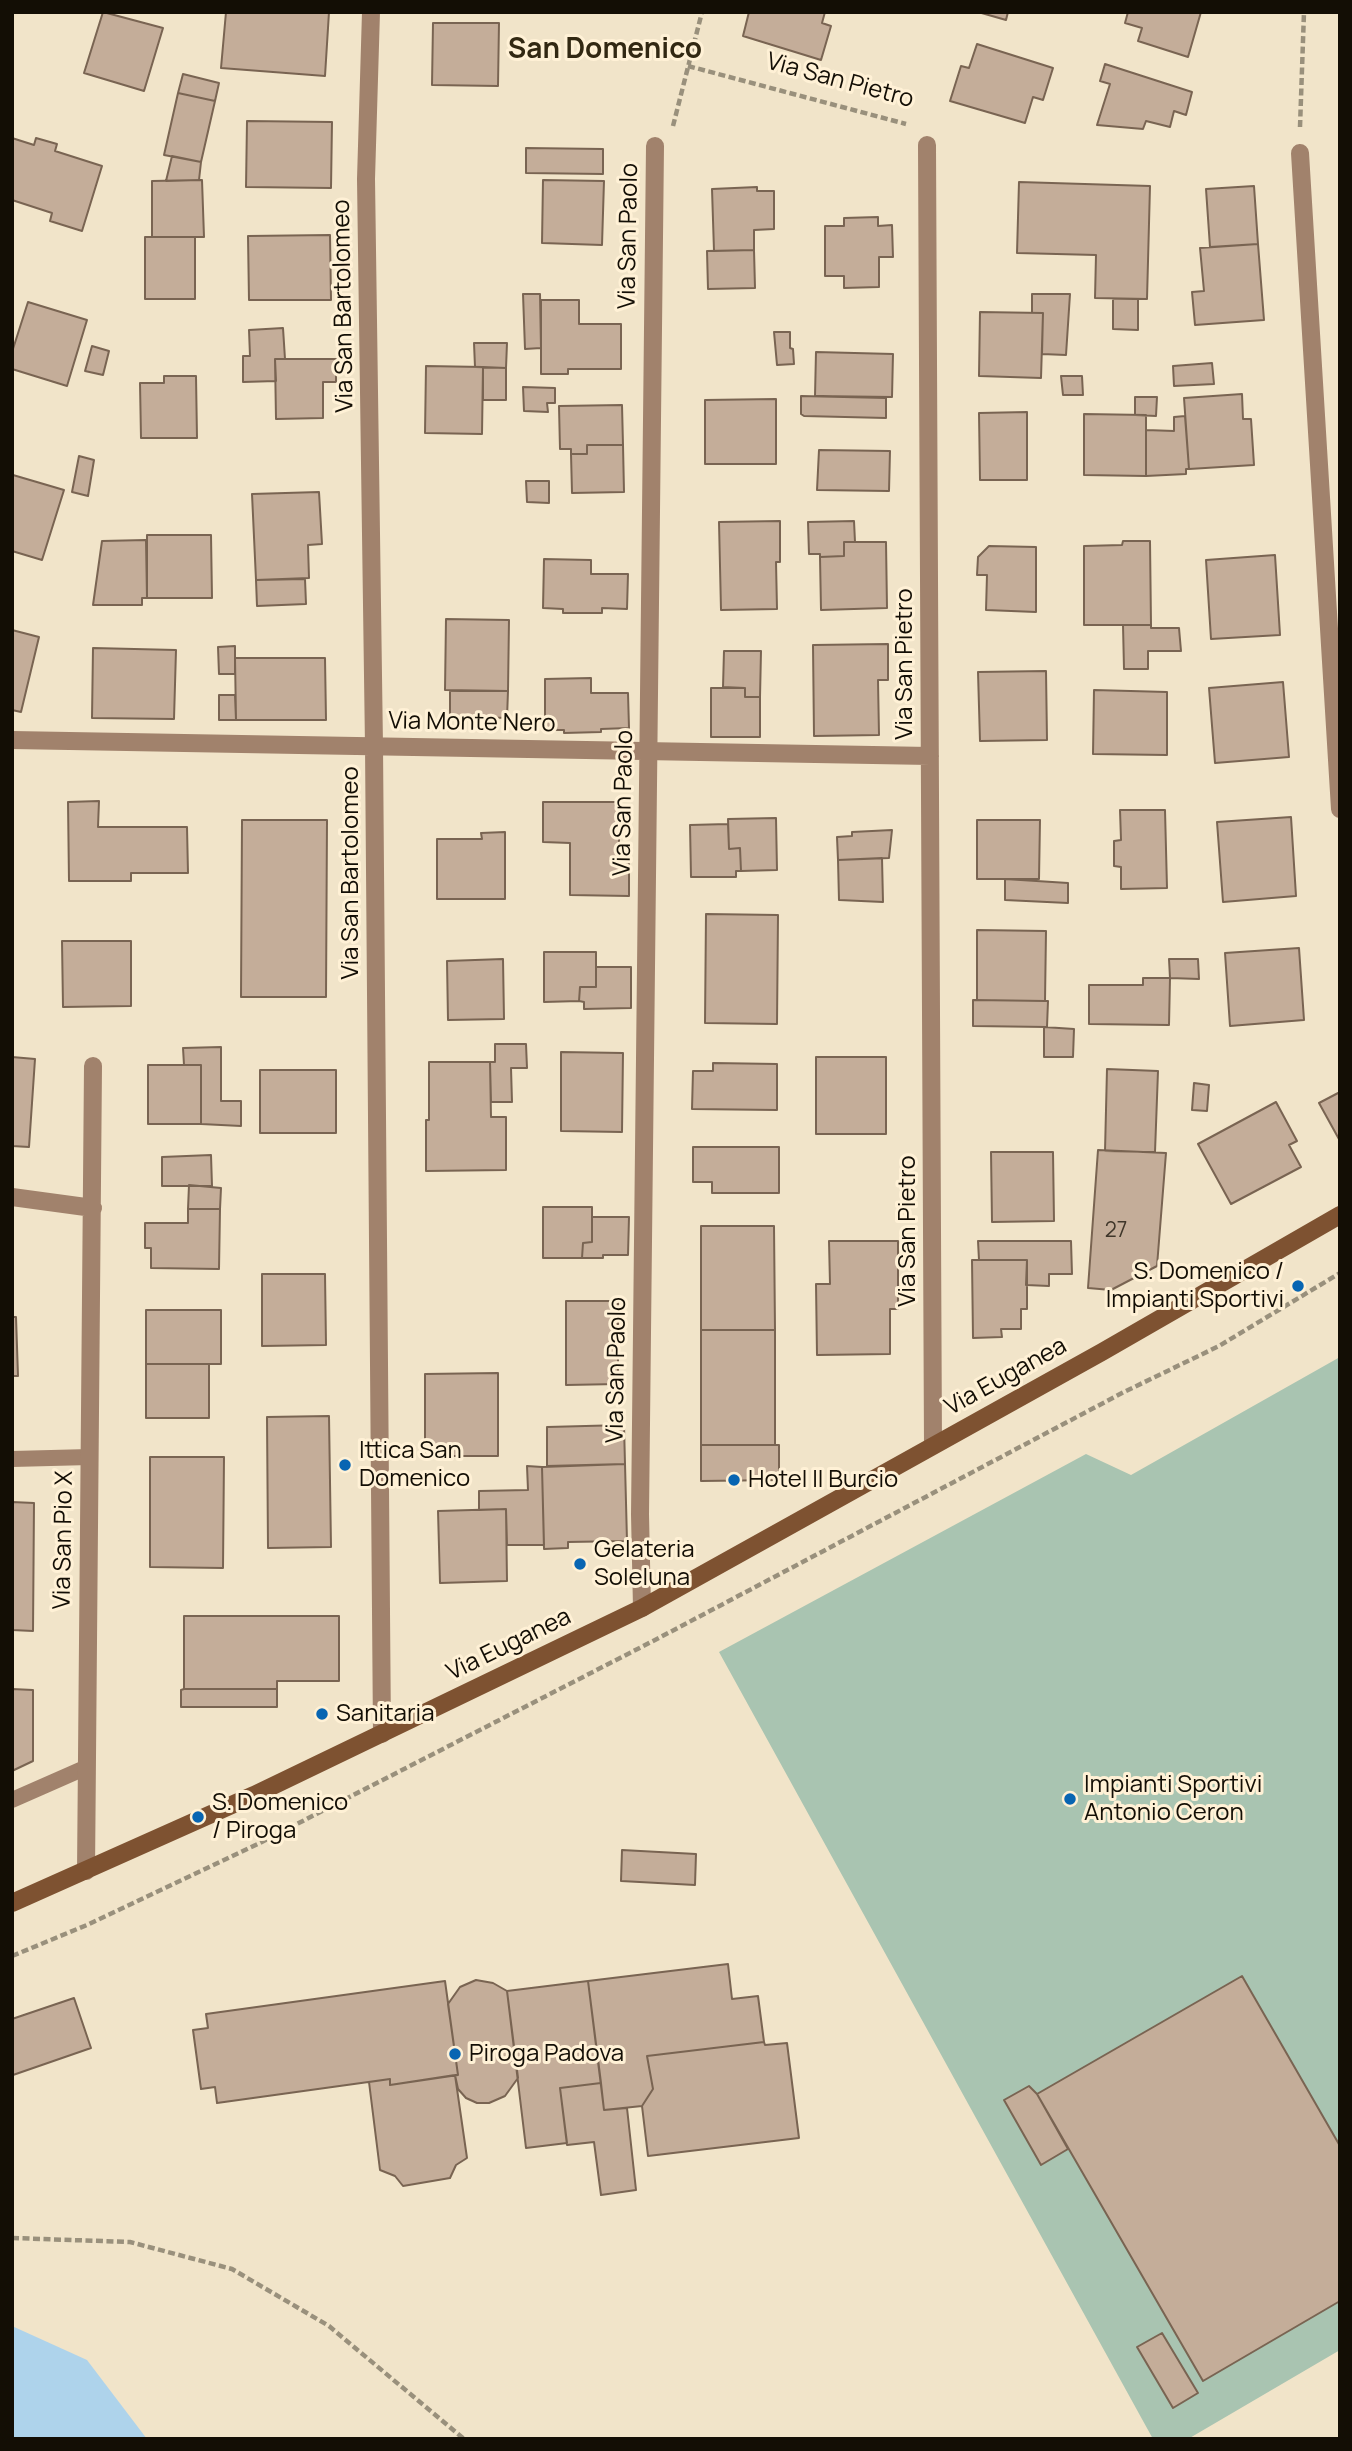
<!DOCTYPE html>
<style>
body{margin:0}
#map{position:relative;width:1352px;height:2451px;overflow:hidden;background:#f1e4c9;font-family:Manrope,sans-serif}
canvas{display:block}
.frame{position:absolute;inset:0;border:14px solid #130e05;pointer-events:none}
</style>
<div id="map">
<canvas width="1352" height="2451"></canvas>
<div class="frame"></div>
</div>
<script>
const context = document.querySelector('canvas').getContext('2d');
context.lineJoin = 'round';
function fill(path, color) { context.fillStyle = color; context.fill(path, 'evenodd'); }
function stroke(path, color, width, dash) { context.strokeStyle = color; context.lineWidth = width; context.lineCap = dash ? 'butt' : 'round'; context.setLineDash(dash || []); context.stroke(path); }
function write(font, color, halo, rows, align = 'center') {
  context.font = font + ' Manrope,sans-serif'; context.lineWidth = 6; context.setLineDash([]); context.textBaseline = 'middle'; context.strokeStyle = halo; context.fillStyle = color; for (const [text, x, y, turn = 0] of rows) {
    context.save(); context.translate(x, y); context.rotate((+turn || 0) * Math.PI / 180); context.textAlign = isNaN(turn) ? turn : align; if (halo) context.strokeText(text, 0, 0); context.fillText(text, 0, 0); context.restore();
  }
}
fill(new Path2D(`
 M1340,1357v993l-152,89h-35l-434,-787 367,-198 45,21z`), '#a9c4b1');
fill(new Path2D(`
 M12,2326l75,34 60,79h-135z`), '#aed3eb');
const building = new Path2D(`
 M103,12l60,16 -19,63 -60,-18z
 M226,12h103l-4,64 -104,-8z
 M749,12h76l-3,11 9,3 -10,34 -78,-24z
 M978,12h30l-2,8z
 M1128,12h73l-13,45 -50,-16 4,-13 -17,-5z
 M433,23h66l-1,63 -66,-1z
 M977,44l76,24 -10,32 -10,-3 -8,26 -75,-22 11,-35 8,2z
 M1105,64l87,28 -6,23 -12,-4 -4,16 -24,-6 -3,8 -46,-4 13,-41 -10,-3z
 M183,74l36,9 -4,18 -37,-8z
 M178,93l37,8 -14,61 -37,-7z
 M247,121l85,1 -1,66 -85,-1z
 M12,138l22,7 2,-7 21,6 -2,7 47,15 -20,65 -32,-10 2,-8 -40,-13z
 M526,148l77,1v25l-77,-1z
 M172,156l29,6 -2,18 -33,1z
 M202,180l2,57h-52v-56z
 M543,180l61,1 -2,64 -60,-2z
 M1019,182l131,4 -3,113 -52,-1 1,-43 -79,-2z
 M1254,186l4,58 -48,3 -4,-58z
 M757,187v4h17v38l-20,1v20l-40,1 -2,-62z
 M878,217v9l14,-1 1,32h-14v30l-35,1v-12h-19v-50h19v-8z
 M330,235l1,65h-82l-1,-64z
 M145,237h50v62h-50z
 M1258,244l6,76 -69,5 -3,-33 12,-1 -4,-43z
 M754,250l1,38 -47,1 -1,-38z
 M523,294h17l1,54 -16,1z
 M1032,294h38l-4,61 -24,-1 1,-41h-11z
 M1113,299h25v31l-25,-1z
 M541,300h38v24h42v45h-53v5h-27z
 M28,302l59,18 -20,66 -55,-17v-17z
 M980,312l63,1 -2,65 -62,-2z
 M283,328l2,31h-10l1,22 -33,1v-26h7l-1,-26z
 M774,332h16v16l3,1 1,15 -17,1z
 M474,343h33l-1,25 -31,-1z
 M92,346l17,5 -6,24 -18,-4z
 M816,352l77,2 -1,43 -77,-1z
 M275,359h61v23h-13v36l-47,1z
 M1212,363l2,21 -40,2 -1,-20z
 M426,366l57,1 -1,67 -57,-1z
 M483,367l23,1v32h-23z
 M164,376h32l1,62h-56l-1,-55h24z
 M1061,376h21l1,19h-20z
 M523,387l32,1v15h-8l1,9 -24,-1z
 M1242,394l1,25h8l3,46 -65,4 -5,-71z
 M801,396l85,2v20l-82,-2 -3,-2z
 M1135,397h22l-1,19 -21,-1z
 M776,399v65h-71v-64z
 M622,405l1,40h-36v9h-16v-5h-11l-1,-43z
 M1027,412v68h-47l-1,-67z
 M1084,414l62,1v61l-62,-1z
 M1185,416l4,53h-3v5l-40,2v-46l28,1v-14z
 M587,445h36l1,47 -52,1 -1,-39h16z
 M819,450l71,1 -1,40 -72,-1z
 M79,456l15,4 -6,36 -16,-4z
 M12,469l1,6 51,15 -22,70 -30,-9z
 M526,481h23v22l-22,-1z
 M319,492l3,52 -14,1 1,33 -53,2 -4,-86z
 M780,521v41h-4l1,47 -56,1 -2,-88z
 M854,521l1,21h-11v14l-24,1v-3h-11l-1,-32z
 M147,535h64l1,63h-65z
 M146,540l1,58h-5v7h-49l9,-64z
 M1123,541h27l1,84h-67v-79l38,-1z
 M844,542h42l1,66 -66,2 -1,-53 24,-1z
 M989,546l47,1v65l-50,-2 1,-35h-10l1,-18z
 M1275,555l5,80 -69,4 -5,-79z
 M544,559l47,1v14h37l-1,35 -25,-1v5h-39v-4l-20,-1z
 M305,579l1,25 -49,2 -1,-26z
 M446,619l63,1 -1,71 -63,-1z
 M1123,625h28v3h28l2,23h-33v18h-24z
 M12,630l27,7 -18,75 -9,-2z
 M888,644v36h-10l1,55 -65,1 -1,-91z
 M235,646v28h-16l-1,-27z
 M93,648l83,2 -2,69 -82,-1z
 M724,651h37l-1,46h-15v-9l-22,-1z
 M235,658h90l1,62h-90z
 M1046,671l1,69 -67,1 -2,-69z
 M591,678v15h37l1,35 -28,1v3l-37,1v-3h-19v-51z
 M1283,682l6,75 -74,6 -6,-75z
 M711,688h34v9h15v40h-49z
 M1094,690l73,2v63l-74,-1z
 M450,691h58l-1,27 -57,-2z
 M219,695h16l1,25h-17z
 M99,801l-1,26h89l1,46h-57v8h-62l-1,-79z
 M543,802h76v41h10v53l-59,-1v-52l-27,-1z
 M1120,810h45l2,78 -46,1v-22l-7,-1v-25l7,-1z
 M1291,817l5,79 -73,6 -6,-80z
 M776,818l1,52 -36,1 -1,-23 -11,1 -1,-30z
 M242,820h85l-1,177h-85z
 M977,820h63l-1,59h-62z
 M728,824l1,25 11,-1 1,23h-5v6h-45l-1,-52z
 M892,830l-3,28 -51,2 -1,-23 15,-1v-4z
 M505,832v67h-68v-60h45l-1,-6z
 M882,858l1,44 -44,-2 -1,-40z
 M1005,879l63,4v20l-63,-3z
 M706,914l72,1 -1,109 -72,-1z
 M977,930l69,1 -1,70 -68,-1z
 M62,941h69v65l-68,1z
 M1299,948l5,72 -74,6 -5,-73z
 M544,952h52v35h-16l-1,14 -35,1z
 M503,959l1,60 -56,1 -1,-59z
 M1169,959h29l1,20 -29,-1z
 M596,967h35v41l-47,1v-7l-5,-1 1,-14h16z
 M1143,978h27l-1,47 -80,-1v-39h54z
 M973,1000l75,1 -1,26 -74,-1z
 M1044,1027l30,2 -1,28h-29z
 M495,1044h31l1,24h-16l1,34h-21l-1,-40h5z
 M221,1047v54h20v25l-40,-2v-59h-17l-1,-17z
 M561,1052l62,1 -1,79 -61,-1z
 M12,1057l23,2 -6,88 -17,-1z
 M816,1057h70v77h-70z
 M429,1062h61l1,55h15v53l-80,1v-51h3z
 M713,1063l64,1v46l-85,-1 1,-38h20z
 M148,1065h53v59h-53z
 M1107,1069l51,2 -3,81 -50,-1z
 M260,1070h76v63h-76z
 M1194,1083l15,2 -2,26 -15,-1z
 M1340,1092v49l-21,-38z
 M1276,1102l21,39 -8,4 12,22 -70,37 -33,-60z
 M693,1147h86v46h-67v-11h-19z
 M1098,1150l68,3 -9,113 -46,24 -23,-2z
 M991,1152h62l1,69 -62,1z
 M211,1155l1,31h-50v-29z
 M189,1185l32,3 -1,21h-32z
 M543,1207h49v35l-9,1 -1,15h-39z
 M188,1209h32l-1,60 -68,-1v-20h-6v-25h43z
 M592,1217h37l-1,38h-25v3h-21l1,-15 9,-1z
 M701,1226h73l1,104h-74z
 M829,1241h69v68h-8v45l-73,1 -1,-71h14z
 M978,1241h93l1,33h-23v12l-23,-1 1,-25h-48z
 M972,1260h55v49h-6v20h-20l1,8 -29,1z
 M262,1274h63l1,71 -64,1z
 M566,1301h52v83l-52,1z
 M146,1310h75v54h-75z
 M12,1317h4l2,59h-6z
 M701,1330h74v115h-74z
 M146,1364h63v54h-63z
 M498,1373v83h-73v-82z
 M329,1416l2,131 -63,1 -1,-131z
 M624,1425l1,39 -78,2v-39z
 M701,1445h78v35l-78,1z
 M150,1457h74l-1,111 -73,-1z
 M625,1464l2,77 -59,1v6l-24,1 -2,-82z
 M527,1466l15,1 2,78h-37l-1,-36 -27,1v-19l49,-1z
 M12,1502l22,1 -1,128 -21,-1z
 M506,1509l1,72 -67,2 -2,-72z
 M184,1616h155v65h-62v8h-93z
 M12,1689l21,1v71l-21,10z
 M184,1689h93v18h-96v-17z
 M622,1850l74,4 -1,31 -74,-4z
 M728,1964l4,35 26,-3 6,46 -117,14 6,33 -11,17 -38,4 -16,-129z
 M1242,1976l98,170v155l-137,80 -166,-287z
 M476,1980l17,3 14,8 11,87 -13,18 -16,7h-12l-11,-5 -8,-9 -3,-14h3l-10,-71 12,-17z
 M445,1981l13,94 -68,10v-6l-173,24 -2,-16 -14,2 -8,-59 15,-2 -2,-14z
 M588,1981l13,102 -41,5 7,55 -41,5 -19,-157z
 M74,1998l17,50 -78,27 -1,-56z
 M764,2042l1,3 22,-2 12,95 -151,18 -6,-50 11,-17 -6,-33z
 M455,2075l12,83 -11,7 -6,13 -47,8 -8,-10 -15,-6 -11,-88 21,-3v6z
 M601,2083l3,27 23,-2 9,82 -35,5 -7,-53 -27,3 -7,-57z
 M1029,2086l8,8 31,55 -27,16 -37,-65z
 M1162,2333l36,60 -25,15 -36,-61z`);
fill(building, '#c4ad99');
stroke(building, '#796452', 2);
stroke(new Path2D(`
 M688,66l218,58
 M673,126l29,-114
 M1300,127l4,-115
 M12,1956l75,-31 173,-82 395,-203 469,-248 95,-46 121,-73
 M12,2238l118,4 102,27 97,57 135,113`), '#99907c', 4.5, [7, 3.5]);
stroke(new Path2D(`
 M12,1459l78,-2
 M12,1800l75,-33`), '#a1826c', 16);
stroke(new Path2D(`
 M371,12l-5,167 8,567 8,988
 M927,145l6,1300
 M1300,153l40,656
 M12,740l918,16
 M12,1197l81,11
 M642,1608l-2,-94 15,-1368
 M86,1871l7,-805`), '#a1826c', 18);
stroke(new Path2D(`
 M12,1903l242,-108 388,-187 460,-256 238,-137`), '#7e5231', 18);
for (const [x, y, r, color] of [
 [1298,1286,7,"#0865b2"],
 [345,1465,7,"#0865b2"],
 [734,1480,7,"#0865b2"],
 [580,1564,7,"#0865b2"],
 [322,1714,7,"#0865b2"],
 [1070,1799,7,"#0865b2"],
 [198,1817,7,"#0865b2"],
 [455,2054,7,"#0865b2"]
]) { const dot = new Path2D(); dot.arc(x, y, r, 0, 2 * Math.PI); context.fillStyle = color; context.fill(dot); stroke(dot, '#fff1d6', 2.5); }
write('21px', '#3f362a', null, [
 ["27",1116,1231]
]);
write('24px', '#130e05', '#fff1d6', [
 ["Via San Pietro",840,81,15],
 ["Via San Paolo",629,236,-89],
 ["Via San Bartolomeo",344,306,-91],
 ["Via San Pietro",905,664,-90],
 ["Via Monte Nero",472,723,1],
 ["Via San Paolo",624,803,-89],
 ["Via San Bartolomeo",351,873,-90],
 ["Via San Pietro",908,1231,-90],
 ["Via San Paolo",617,1370,-89],
 ["Via Euganea",1006,1377,-29],
 ["Via San Pio X",64,1540,-89],
 ["Via Euganea",509,1645,-26]
]);
write('24px', '#130e05', '#fff1d6', [
 ["S. Domenico /",1284,1272,"right"],
 ["Impianti Sportivi",1284,1300,"right"],
 ["Ittica San",359,1451],
 ["Domenico",359,1479],
 ["Hotel Il Burcio",748,1480],
 ["Gelateria",594,1550],
 ["Soleluna",594,1578],
 ["Sanitaria",336,1714],
 ["Impianti Sportivi",1084,1785],
 ["Antonio Ceron",1084,1813],
 ["S. Domenico",212,1803],
 ["/ Piroga",212,1831],
 ["Piroga Padova",469,2054]
], 'left');
write('bold 28px', '#322812', '#fff1d6', [
 ["San Domenico",605,50]
]);
</script>
